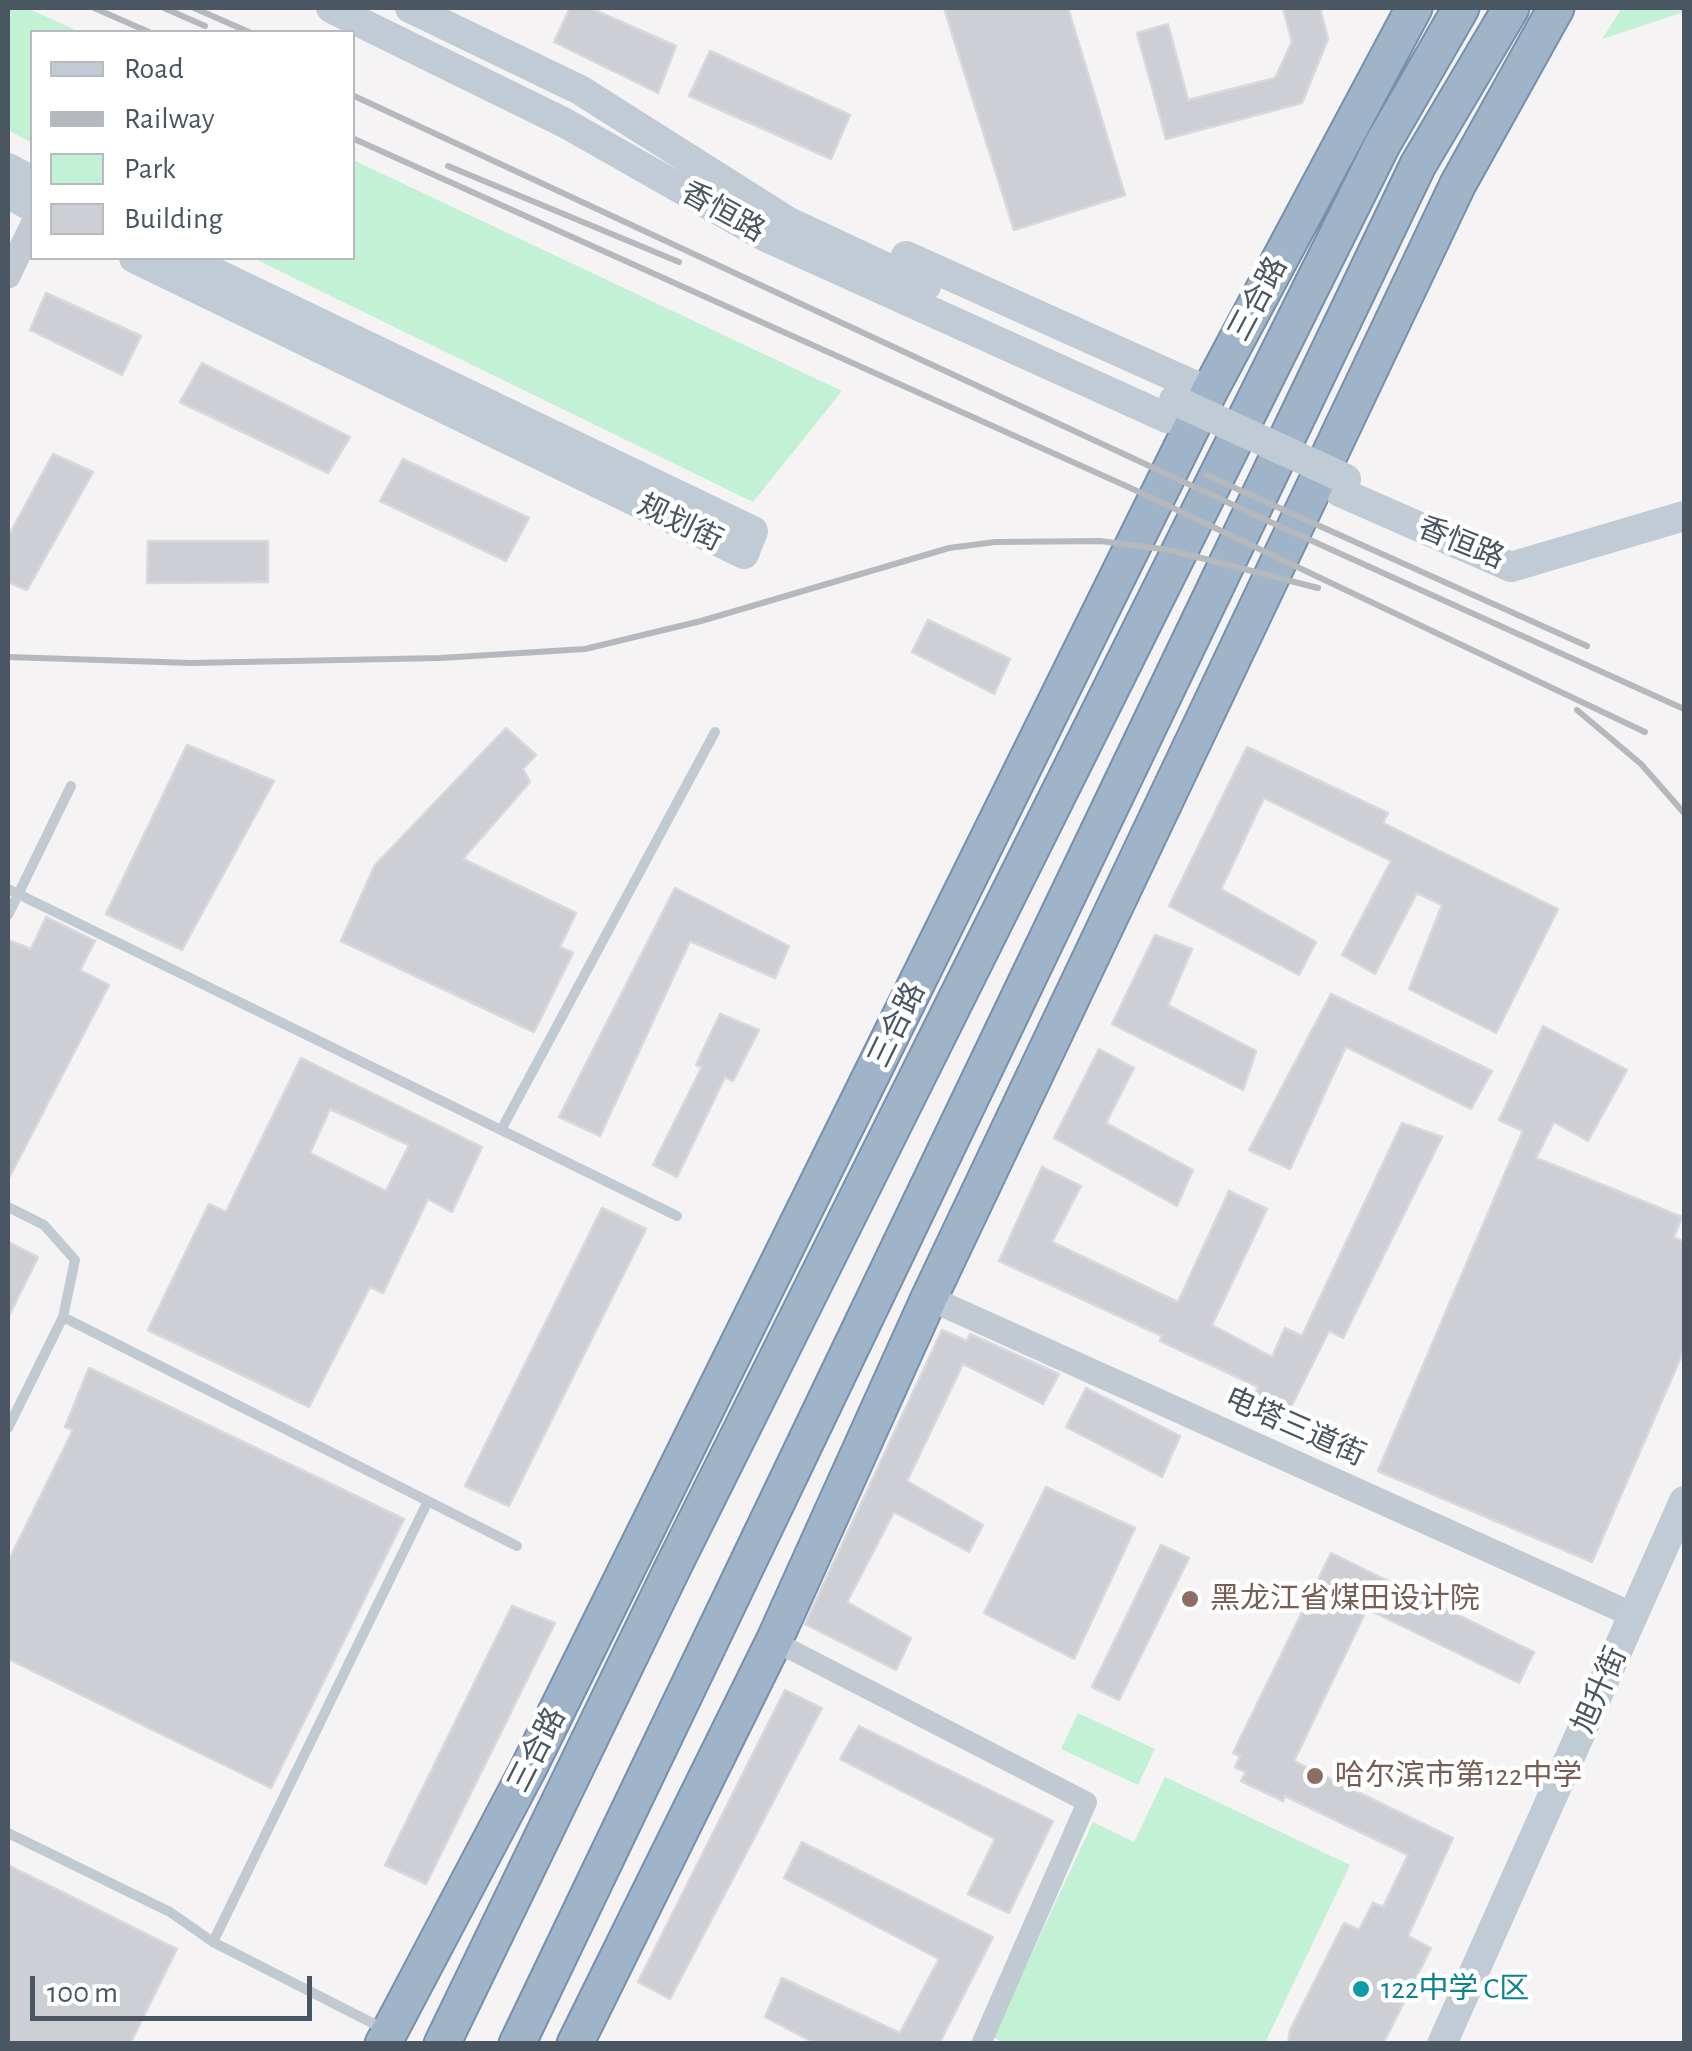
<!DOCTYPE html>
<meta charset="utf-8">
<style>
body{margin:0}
#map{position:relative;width:1692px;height:2051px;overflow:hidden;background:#f5f3f3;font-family:"Alegreya Sans",sans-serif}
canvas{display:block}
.frame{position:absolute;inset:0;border:10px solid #4a5661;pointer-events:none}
.legend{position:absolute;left:30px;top:30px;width:325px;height:230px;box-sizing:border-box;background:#fff;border:2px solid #b7bbc0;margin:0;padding:12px 18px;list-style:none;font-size:30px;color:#4a5661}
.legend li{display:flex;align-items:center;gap:20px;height:50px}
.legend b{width:50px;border:2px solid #b7bbc0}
.scale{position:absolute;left:30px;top:1976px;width:282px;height:45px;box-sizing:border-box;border:5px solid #4a5661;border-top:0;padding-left:12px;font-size:30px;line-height:35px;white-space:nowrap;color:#4a5661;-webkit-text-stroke:8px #fff;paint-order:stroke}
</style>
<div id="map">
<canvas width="1692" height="2051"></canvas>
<div class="frame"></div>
<ul class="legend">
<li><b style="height:12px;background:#c1cbd6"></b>Road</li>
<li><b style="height:12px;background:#b5b8bd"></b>Railway</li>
<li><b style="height:28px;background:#c3f1d5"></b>Park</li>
<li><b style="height:28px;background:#cdcfd5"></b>Building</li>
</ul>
<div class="scale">100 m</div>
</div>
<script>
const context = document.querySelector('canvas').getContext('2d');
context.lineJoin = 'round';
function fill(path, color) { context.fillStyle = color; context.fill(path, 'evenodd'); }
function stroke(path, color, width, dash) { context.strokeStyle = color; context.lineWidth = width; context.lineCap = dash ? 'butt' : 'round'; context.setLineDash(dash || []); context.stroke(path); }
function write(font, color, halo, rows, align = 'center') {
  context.font = font + ' "Alegreya Sans","Noto Sans SC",sans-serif'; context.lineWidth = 9; context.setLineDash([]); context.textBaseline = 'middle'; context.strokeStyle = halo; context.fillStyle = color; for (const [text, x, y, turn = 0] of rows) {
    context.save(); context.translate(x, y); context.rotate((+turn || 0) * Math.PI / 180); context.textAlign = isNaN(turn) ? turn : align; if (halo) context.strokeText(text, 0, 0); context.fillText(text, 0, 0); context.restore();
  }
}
fill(new Path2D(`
 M8,8h19l53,24h-48v111l-24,-13z
 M1622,8h62v4l-82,27z
 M353,160l489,231 -89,111 -500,-244h99z
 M1078,1713l77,36 -17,36 -77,-36z
 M1165,1777l185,88 -85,178 -259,1 -13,-7 100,-215 41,20z`), '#c3f1d5');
const building = new Path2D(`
 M570,8h20l86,38 -18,47 -104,-51z
 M944,8h124l57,187 -111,35z
 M1283,8h37l8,31 -26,64 -136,36 -29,-106 31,-9 20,76 87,-22 17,-36z
 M710,51l140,64 -19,44 -142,-63z
 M46,293l95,43 -19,39 -92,-45z
 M202,363l148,74 -22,36 -148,-71z
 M53,454l40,18 -66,118 -19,-8v-45z
 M403,459l126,59 -23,43 -126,-60z
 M148,541h120v41l-121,1z
 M928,620l82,39 -16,35 -82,-42z
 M506,728l30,27 -13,14 7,13 -67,77 113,54 -16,34 13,6 -39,79 -193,-91 34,-76z
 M187,745l87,36 -92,169 -76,-36z
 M1247,747l141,66 -5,10 175,86 -62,124 -87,-44 33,-84 -25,-12 -42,81 -33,-19 49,-94 -127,-63 -43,91 95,53 -17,33 -130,-69z
 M675,888l114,58 -14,32 -85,-37 -90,195 -41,-19z
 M46,917l49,24 -15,29 29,15 -101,195v-240l23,9z
 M1155,935l37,14 -24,56 88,46 -13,39 -131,-66z
 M1331,994l161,77 -21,38 -125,-62 -56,122 -41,-19z
 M720,1014l39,16 -26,51 -8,-4 -48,100 -24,-12 49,-98 -6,-2z
 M1543,1026l84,44 -39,71 -34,-19 -18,36 146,59 -8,20 10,5v108l-92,212 -214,-91 145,-340 -24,-11z
 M1099,1049l35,19 -28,55 87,47 -16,36 -123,-68z
 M301,1058l181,89 -30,65 -24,-13 -45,94 -13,-6 -61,120 -161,-77 61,-126 17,8zM330,1109l79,36 -23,46 -76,-38z
 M1402,1123l40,14 -99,201 -14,-7 -47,94 -35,-15 11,-23 -98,-46 2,-5 -163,-75 43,-94 39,19 -29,56 126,60 51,-111 38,18 -55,116 60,32 13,-29 17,8z
 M602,1208l44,21 -137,277 -44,-20z
 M8,1242l30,15 -30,61z
 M942,1330l25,11 3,-7 89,40 -16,30 -80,-40 -56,117 76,44 -14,27 -75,-40 -47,90 64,36 -15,32 -91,-46z
 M89,1368l315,151 -133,269 -263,-129v-97l65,-132 -8,-3z
 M1086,1388l94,48 -18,41 -96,-50z
 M1046,1487l89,41 -61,131 -90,-46z
 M1161,1545l28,13 -70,142 -27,-13z
 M1331,1553l203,99 -15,31 -152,-74 -73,152 159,77 -45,98 23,12 -48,96h-95l2,-14 54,-107 15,7 14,-27 10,4 25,-52 -123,-59 -2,5 -42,-20 5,-9 -11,-5 5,-11 -7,-3z
 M512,1606l43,17 -129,261 -41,-19z
 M785,1690l37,18 -152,291 -32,-17z
 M859,1726l194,95 -44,92 -41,-19 27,-55 -155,-80z
 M802,1842l191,95 -54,107h-123l-51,-27 17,-39 118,55 39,-74 -155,-81z
 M8,1865l169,84 -47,95h-122z`);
fill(building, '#cdcfd5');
stroke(building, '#d7d9de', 2.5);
const trunk = new Path2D(`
 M383,2044l145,-275 681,-1377 205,-384
 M442,2044l232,-479 708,-1420 79,-137
 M517,2044l901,-1879 93,-157
 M575,2044l199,-403 155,-343 529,-1114 98,-176`);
stroke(trunk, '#7690ad', 39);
stroke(new Path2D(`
 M8,889l669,327
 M8,915l63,-129
 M501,1130l214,-398
 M8,1207l36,18 31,35 -12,57 -55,111
 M63,1317l454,229
 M8,1833l162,79 43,30 171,87
 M213,1942l214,-439`), '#c1cad2', 10);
stroke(new Path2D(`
 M774,1641l313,161 -106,242`), '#c1cad2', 20);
stroke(new Path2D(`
 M8,276l24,-50
 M929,1298l704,317`), '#c1cad2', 25);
stroke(new Path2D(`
 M331,8l234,115 199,113 403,182
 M410,8l170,82 207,131 139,65
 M8,168l24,13
 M8,193l24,14
 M906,256l303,136
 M134,258l610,296 9,-23 -569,-273
 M1340,492l171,75 173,-51
 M1442,2044l242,-543`), '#c1cbd6', 30);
stroke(trunk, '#9fb4c9', 35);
stroke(new Path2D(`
 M94,8l55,24
 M164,8l41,18
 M194,8l55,24
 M352,95l905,421 427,193
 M352,138l783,352 510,242
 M448,166l231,96
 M1206,475l381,171
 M8,657l183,6 250,-5 144,-9 116,-28 248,-73 46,-6 105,-1 70,9 148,38
 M1577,710l64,54 43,49`), '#b5b8bd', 6);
stroke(new Path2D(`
 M1174,400l172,79`), '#c1cbd6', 30);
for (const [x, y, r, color] of [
 [1190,1599,10,"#8d6e63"],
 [1315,1776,10,"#8d6e63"],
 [1361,1989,10,"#0f9aa8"]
]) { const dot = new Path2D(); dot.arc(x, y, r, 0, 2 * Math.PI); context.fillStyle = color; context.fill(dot); stroke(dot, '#fff', 4); }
write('30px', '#4a5661', '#fff', [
 ["香恒路",723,212,29],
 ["三合路",1258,299,-62],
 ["规划街",680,523,26],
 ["香恒路",1461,543,22],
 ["三合路",897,1025,-64],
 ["电塔三道街",1295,1427,24],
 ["旭升街",1600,1690,-66],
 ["三合路",537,1750,-63]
]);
write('30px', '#785e54', '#fff', [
 ["黑龙江省煤田设计院",1210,1599],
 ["哈尔滨市第122中学",1335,1776]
], 'left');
write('30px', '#0d838f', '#fff', [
 ["122中学 C区",1381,1989]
], 'left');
</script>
